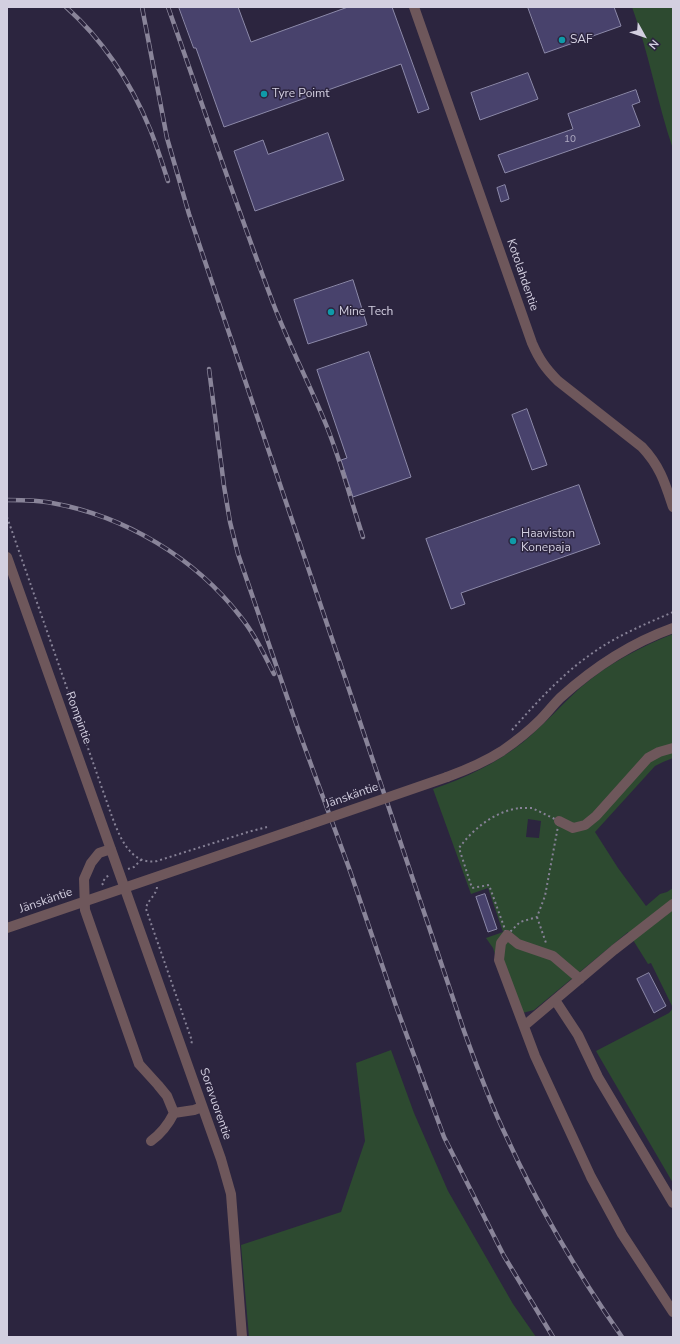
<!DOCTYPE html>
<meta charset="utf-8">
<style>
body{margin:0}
#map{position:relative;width:680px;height:1344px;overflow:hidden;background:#2c253f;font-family:"Nunito Sans",sans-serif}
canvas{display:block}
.frame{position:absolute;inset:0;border:8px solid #d3cfe0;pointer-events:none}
.north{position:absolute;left:624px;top:16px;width:40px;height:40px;-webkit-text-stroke:3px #2c253f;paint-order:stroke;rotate:130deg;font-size:11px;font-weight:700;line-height:16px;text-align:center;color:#d3cfe0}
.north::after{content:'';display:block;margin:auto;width:14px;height:18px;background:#d3cfe0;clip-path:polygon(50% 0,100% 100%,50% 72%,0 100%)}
</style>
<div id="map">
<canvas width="680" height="1344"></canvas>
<div class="frame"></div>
<div class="north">N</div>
</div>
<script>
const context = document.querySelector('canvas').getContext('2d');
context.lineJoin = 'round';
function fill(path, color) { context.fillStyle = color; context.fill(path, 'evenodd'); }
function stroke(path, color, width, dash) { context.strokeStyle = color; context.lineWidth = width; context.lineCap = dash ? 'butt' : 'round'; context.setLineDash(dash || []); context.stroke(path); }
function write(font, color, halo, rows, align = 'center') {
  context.font = font + ' "Nunito Sans",sans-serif'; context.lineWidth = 3; context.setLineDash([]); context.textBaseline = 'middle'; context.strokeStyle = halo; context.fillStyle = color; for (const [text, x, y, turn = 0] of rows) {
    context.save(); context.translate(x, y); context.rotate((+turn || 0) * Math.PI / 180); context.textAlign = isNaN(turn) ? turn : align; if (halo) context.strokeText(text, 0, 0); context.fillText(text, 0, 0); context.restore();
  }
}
fill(new Path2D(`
 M632,7h41v142c-16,-47 -24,-96 -41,-142z
 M673,634v124l-10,4 -8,4 -60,66 23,36 28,38 14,-12 7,-2 6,-4v120l-22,-45 -3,1 -20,-32 -94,78 -19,5 -22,-67 -7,-10 17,-6 -15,-44 -17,6 -38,-105c32,-11 62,-25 89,-46 21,-17 39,-38 59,-56 27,-23 59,-40 92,-53zM528,819l13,2 -2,17 -13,-1z
 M673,1008v175l-77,-132 73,-38z
 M391,1050l23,63 34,78 65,113 23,33h-287l-8,-92 100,-33 24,-71 -9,-78z`), '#2d4a30');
const building = new Path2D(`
 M179,7h59l13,35 97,-35h44l37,102 -11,4 -17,-49 -177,63 -28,-79h-2z
 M528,7h86l7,19 -76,27z
 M528,73l10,26 -58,21 -9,-27z
 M636,90l4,12 -8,3 8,21 -135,47 -7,-18 75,-26 -5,-15z
 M328,133l16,47 -89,31 -21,-60 29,-11 5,14z
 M505,185l4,14 -8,3 -4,-14z
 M353,280l14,45 -59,19 -14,-44z
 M369,352l42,125 -58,20 -12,-37 6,-2 -30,-88z
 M527,409l20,56 -15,5 -20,-55z
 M579,485l21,59 -139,49 4,11 -14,5 -25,-70z
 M485,894l12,35 -9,3 -12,-35z
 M649,973l17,33 -12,7 -17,-34z`);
fill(building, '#48426c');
stroke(building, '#8c89a9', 1);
stroke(new Path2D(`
 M7,517l103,294c8,22 19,55 47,50l91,-29 19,-5
 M512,730c25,-28 50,-56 82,-78 24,-17 52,-28 79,-40
 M520,808h12l27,13 -14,75 -8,21 -17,5 -13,13 -18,-50 -17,3 -13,-40c14,-19 36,-37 61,-40z
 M128,869l6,-2 7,-7
 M103,885l-1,-2 4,-6 4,-2
 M157,887c-1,9 -10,13 -11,22l46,132 -1,4
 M537,917l9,26`), '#868196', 2, [2, 3]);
stroke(new Path2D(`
 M414,7l118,336c7,16 13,25 26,38l84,66c18,19 23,36 31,60
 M7,557l214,602 10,35 11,143
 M447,777c19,-7 38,-15 55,-26 13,-9 26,-19 38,-31 7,-7 13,-15 20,-22 33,-30 71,-55 113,-70
 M559,821l14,7 12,-3 11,-9 52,-58 11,-6 14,-4
 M111,849l-12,4 -8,10 -7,16 1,31 54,154 19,21 9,11 7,17c-6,12 -12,20 -23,28
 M7,928l301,-103
 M580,979l-27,-23 -35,-12 -11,-9 -6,8 -2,17 36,96 56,121 31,57 51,78
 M555,1000l23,35 20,42 75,126
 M524,1026l90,-76 59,-46
 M174,1113l20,-3 8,-3`), '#6e575b', 10);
const rail = new Path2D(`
 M66,7c37,33 65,76 84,122 7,17 12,34 18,52
 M142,7l25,131 22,76 275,817c13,36 26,72 43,107 32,70 71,136 115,199
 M168,7c35,99 68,198 105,296 16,42 37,82 54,124 14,35 24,74 36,110
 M209,369l15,117 6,36 8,32 60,175 51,139 47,138 48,131 60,119 49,81
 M7,500c15,0 31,0 45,3 73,13 143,55 188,113 14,17 24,38 34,58`);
stroke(rail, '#898499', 4.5);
stroke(rail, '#2c253f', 3, [9]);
stroke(new Path2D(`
 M308,825l139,-48`), '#6e575b', 10);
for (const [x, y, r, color] of [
 [562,40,4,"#0f9aa8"],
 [264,94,4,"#0f9aa8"],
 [331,312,4,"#0f9aa8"],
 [513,541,4,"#0f9aa8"]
]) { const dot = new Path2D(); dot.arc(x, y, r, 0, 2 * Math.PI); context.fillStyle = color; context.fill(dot); stroke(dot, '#2c253f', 1.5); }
write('10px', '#b0acc3', null, [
 ["10",570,140]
]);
write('12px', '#d3cfe0', '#2c253f', [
 ["SAF",570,40],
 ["Tyre Poimt",272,94],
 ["Mine Tech",339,312],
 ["Haaviston",521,534],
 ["Konepaja",521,548]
], 'left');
write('12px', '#d3cfe0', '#2c253f', [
 ["Kotolahdentie",522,275,71],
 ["Rompintie",78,718,70],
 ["Jänskäntie",352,796,-19],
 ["Jänskäntie",46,901,-19],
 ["Soravuorentie",215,1104,71]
]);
</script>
